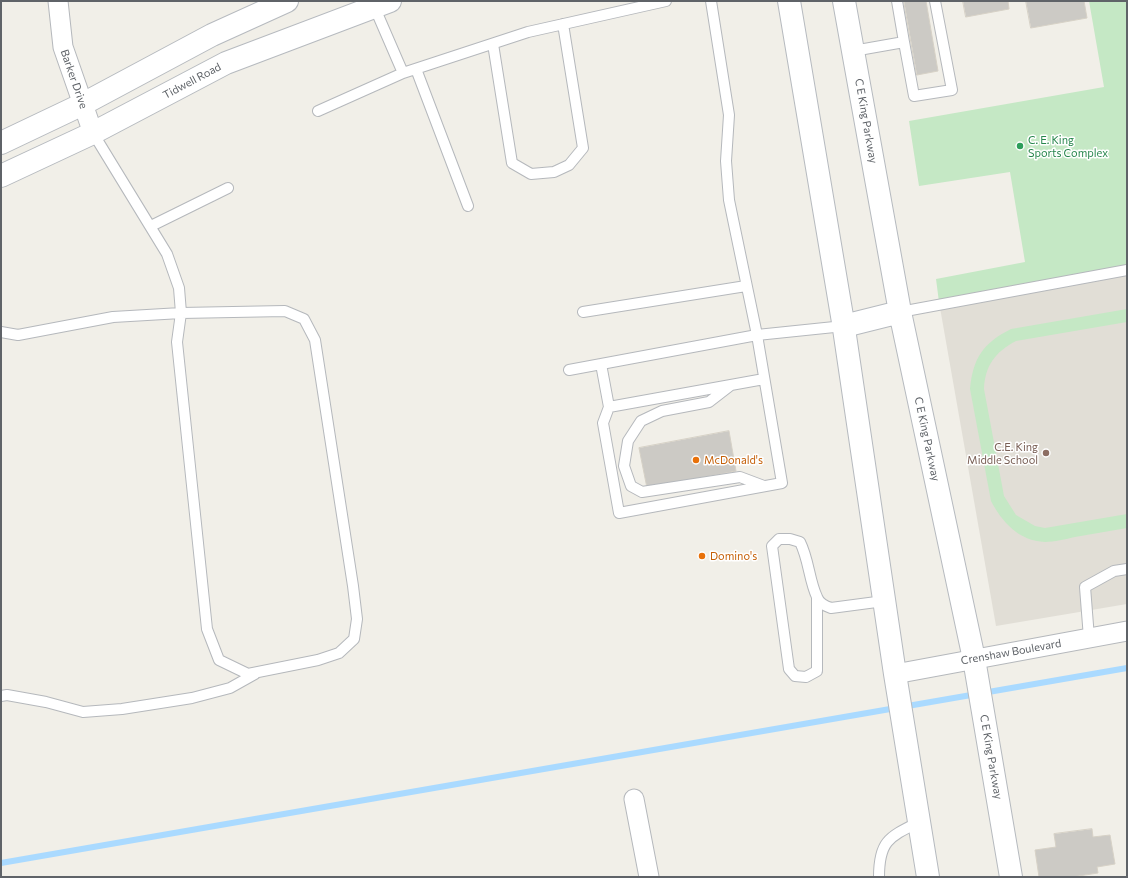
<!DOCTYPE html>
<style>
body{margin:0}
#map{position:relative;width:1128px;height:878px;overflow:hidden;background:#f1efe8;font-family:Commissioner,sans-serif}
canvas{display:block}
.frame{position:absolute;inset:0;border:2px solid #5f6368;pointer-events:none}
</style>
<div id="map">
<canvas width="1128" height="878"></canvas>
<div class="frame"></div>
</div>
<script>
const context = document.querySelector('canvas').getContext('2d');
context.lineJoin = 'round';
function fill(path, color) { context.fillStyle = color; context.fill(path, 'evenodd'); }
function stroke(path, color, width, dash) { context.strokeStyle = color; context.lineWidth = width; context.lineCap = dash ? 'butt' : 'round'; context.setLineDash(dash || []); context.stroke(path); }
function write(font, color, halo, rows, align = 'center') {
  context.font = font + ' Commissioner,sans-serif'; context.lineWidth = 3; context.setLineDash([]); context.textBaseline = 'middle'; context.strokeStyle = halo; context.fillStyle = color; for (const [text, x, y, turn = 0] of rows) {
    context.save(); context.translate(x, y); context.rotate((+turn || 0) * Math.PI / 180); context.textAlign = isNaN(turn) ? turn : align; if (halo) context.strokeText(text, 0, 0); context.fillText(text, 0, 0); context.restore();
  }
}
fill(new Path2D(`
 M1127,270v334l-131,22 -57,-324z`), '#e1ded6');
fill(new Path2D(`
 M1089,1h38v269l-188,32 -3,-23 89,-17 -15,-90 -91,14 -10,-65 195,-34z
 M1127,309v13l-111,19c-21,11 -31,25 -32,48l20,107 12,19 19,11 10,2 82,-14v14c-17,3 -35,6 -52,9 -9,2 -21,5 -30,5 -26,-1 -43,-20 -54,-41l-21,-112c3,-31 13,-46 41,-60z`), '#c5e8c5');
stroke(new Path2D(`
 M1,863l1126,-195`), '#aadaff', 6);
const building = new Path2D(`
 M904,1h22l12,70 -21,4z
 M963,1h45l1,8 -43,8z
 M1026,1h58l3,17 -56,10z
 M729,431l7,40 -89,17 -8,-40z
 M1092,829l1,8 17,-2 5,29 -18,3 1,6 -26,4h-33l-4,-27 21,-3 -2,-13z`);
fill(building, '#cccac5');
stroke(building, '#d6d1c6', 1);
const service = new Path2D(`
 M711,1l18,114 -3,46 3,39 28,135 87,-9
 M374,6l29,67 125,-41 138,-31
 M904,42l10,54 38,-6 -17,-89
 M493,44l19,119 19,11 23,-2 15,-7 14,-17 -20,-124
 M853,51l51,-9 -7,-41
 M416,69l52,137
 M318,111l85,-38
 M151,226l77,-38
 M583,312l163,-26
 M900,312l227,-42
 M1,332l17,3 95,-18 68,-4 104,-2 19,8 11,21 38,246 4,33 -3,20 -15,14 -21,7 -70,14 -29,-14 -12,-31 -30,-287 4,-29 -2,-25 -12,-34 -74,-121
 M569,370l188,-35 25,148 -163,30 -16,-90 6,-16 -8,-43
 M731,385l-22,17 -47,9 -21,10 -13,20 -4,25 7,20 11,6 98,-15 24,9
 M609,407l155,-28
 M817,598v73l-11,6 -11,-1 -6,-7 -17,-123 7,-7h11l10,3c9,18 9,38 17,55 2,6 8,9 14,11l53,-7
 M1089,638l-4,-51 29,-16 13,-2
 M1,696l6,-1 39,7 37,10 39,-3 70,-11 38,-10 25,-14
 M879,877c0,-36 10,-40 40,-55`);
const minor = new Path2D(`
 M58,1l5,46 30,86
 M895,674l232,-43
 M634,799l15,78`);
const secondary = new Path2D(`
 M789,1l54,321 52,352 33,203
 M844,1l56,311 74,347 37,218
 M1,143l82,-39 129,-69 75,-34
 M1,176l92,-43 133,-70 164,-62
 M844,326l56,-14`);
stroke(service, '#b5b8bc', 12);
stroke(minor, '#b5b8bc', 21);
stroke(secondary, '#b6babf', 24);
stroke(service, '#fff', 10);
stroke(minor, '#fff', 19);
stroke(secondary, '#fff', 22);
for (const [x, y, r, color] of [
 [1020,146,4,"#2e9e5b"],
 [1046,453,4,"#8d6e63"],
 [696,460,4,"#e8710a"],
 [702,556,4,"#e8710a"]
]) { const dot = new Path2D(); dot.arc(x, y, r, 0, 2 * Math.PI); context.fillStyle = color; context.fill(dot); stroke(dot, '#fff', 1.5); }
write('11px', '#5f6368', '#fff', [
 ["Barker Drive",74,79,71],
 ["Tidwell Road",192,81,-28],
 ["C E King Parkway",866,121,80],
 ["C E King Parkway",927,439,78],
 ["Crenshaw Boulevard",1011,652,-10],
 ["C E King Parkway",991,757,80]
]);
write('11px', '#27864d', '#fff', [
 ["C. E. King",1028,140],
 ["Sports Complex",1028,153]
], 'left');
write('11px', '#785e54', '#fff', [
 ["C.E. King",1038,447],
 ["Middle School",1038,460]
], 'right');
write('11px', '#c56008', '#fff', [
 ["McDonald's",704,460],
 ["Domino's",710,556]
], 'left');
</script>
